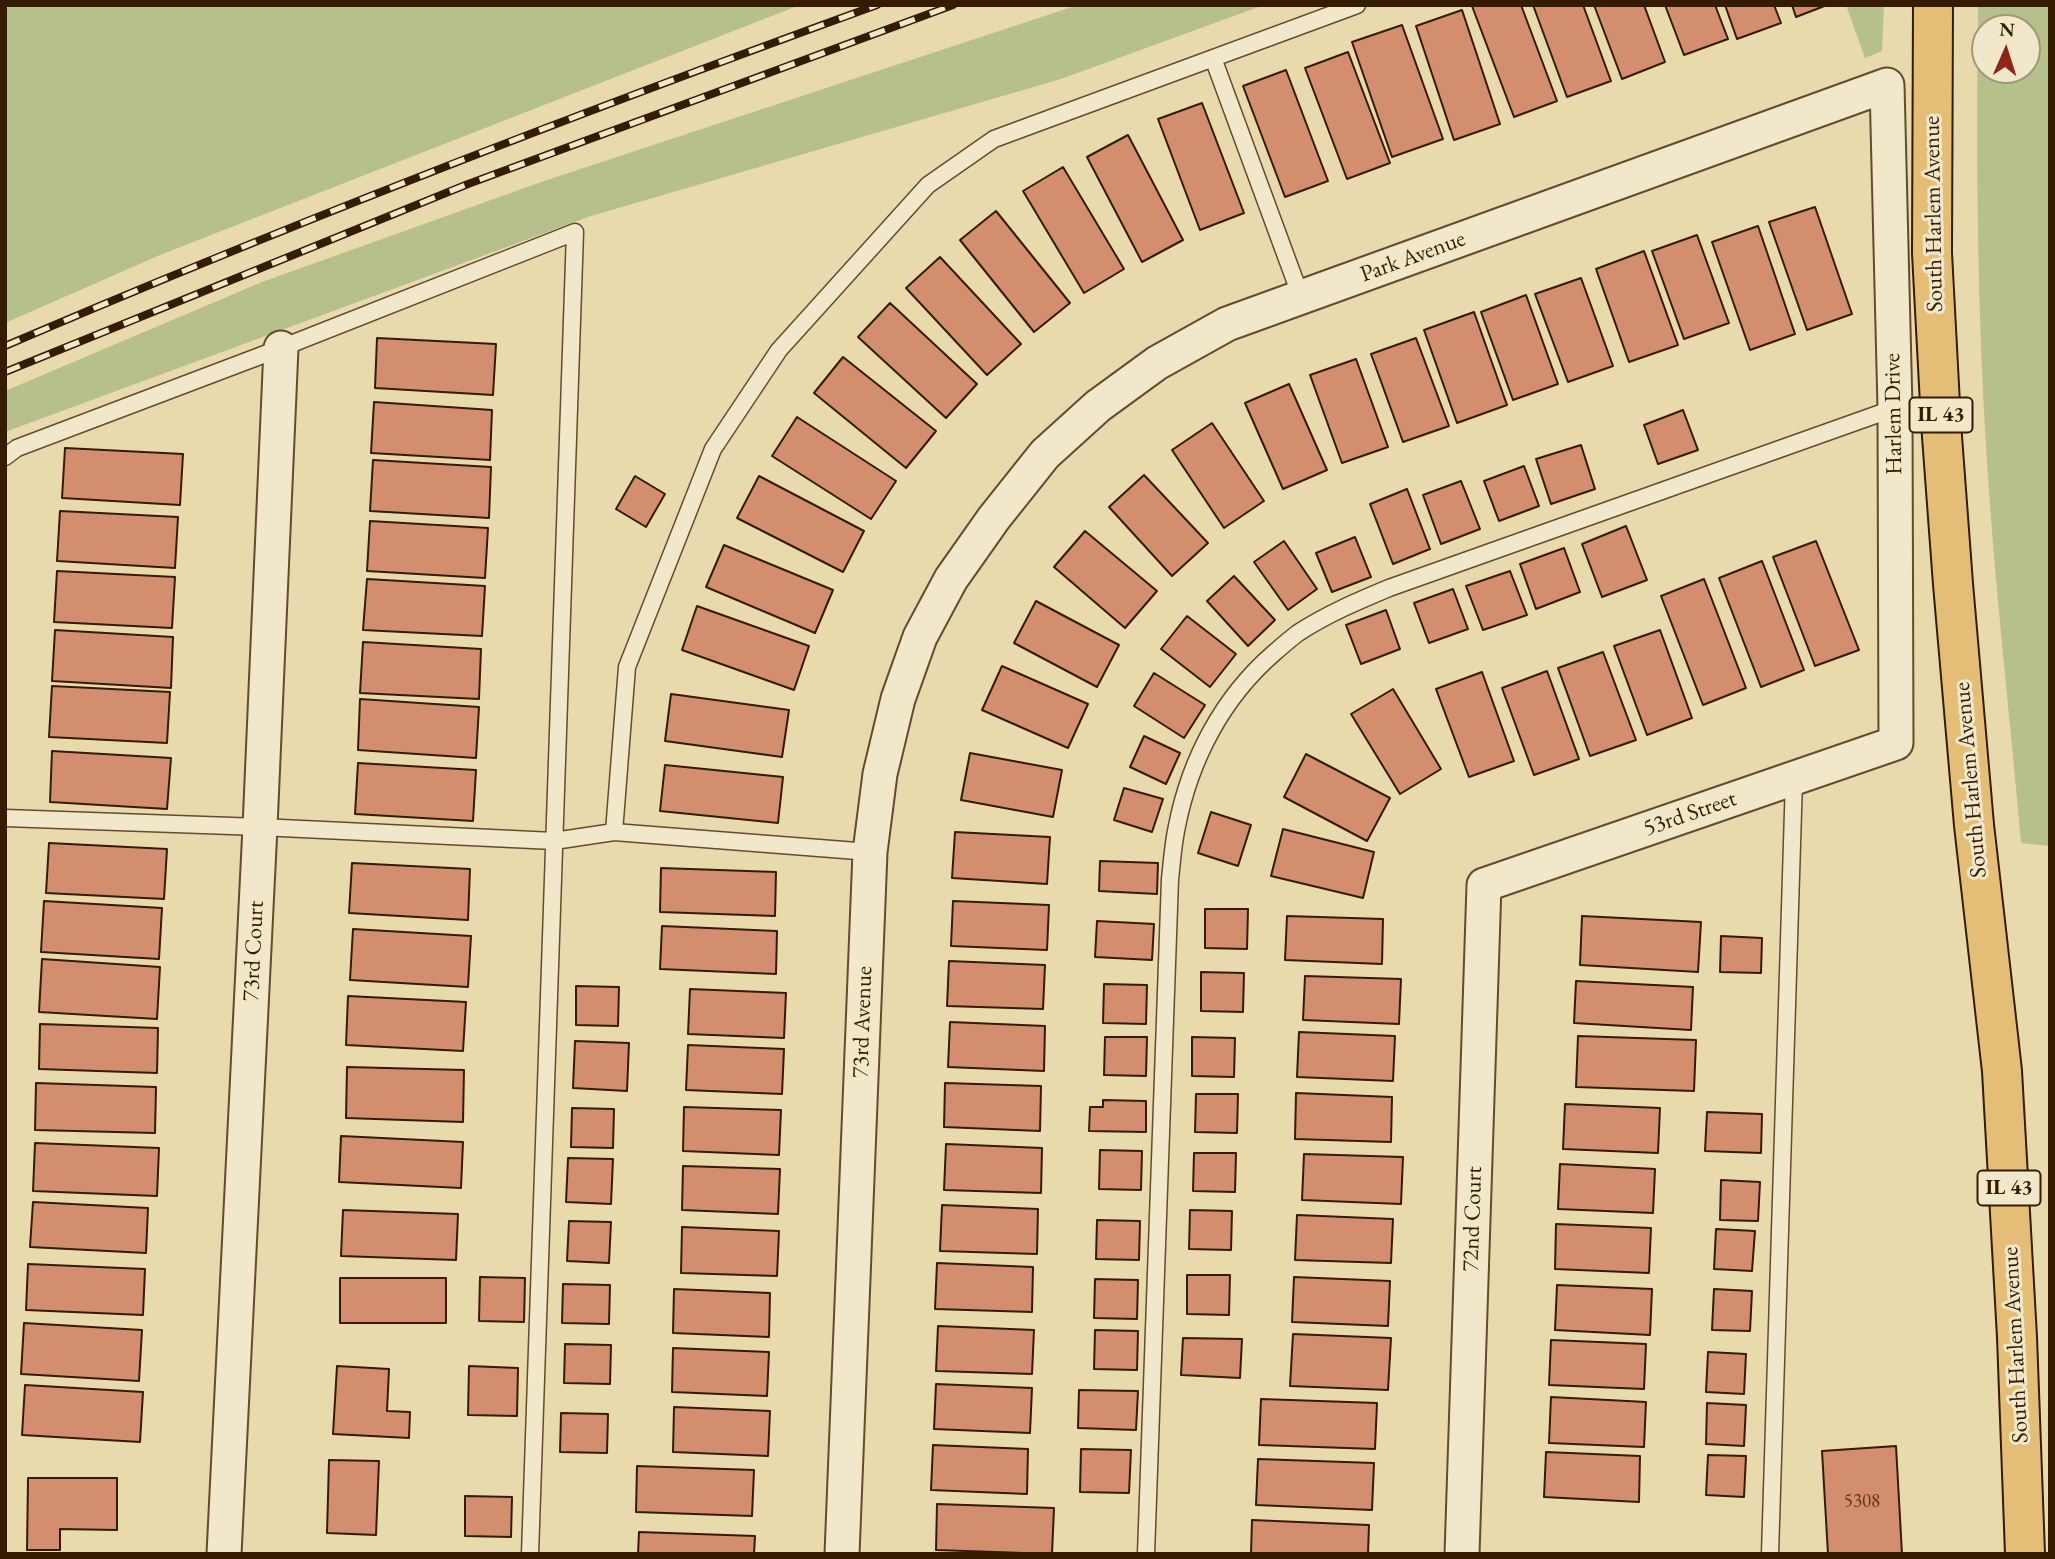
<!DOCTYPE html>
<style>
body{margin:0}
#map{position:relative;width:2055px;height:1559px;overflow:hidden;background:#e9daad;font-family:"EB Garamond",serif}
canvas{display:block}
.frame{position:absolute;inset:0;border:7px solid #351c00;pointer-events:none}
.north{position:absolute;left:1971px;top:14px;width:70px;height:70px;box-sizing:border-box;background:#f1e7ca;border:2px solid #a69679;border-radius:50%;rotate:3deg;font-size:19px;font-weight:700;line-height:28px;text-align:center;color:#351c00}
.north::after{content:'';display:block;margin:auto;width:24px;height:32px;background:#8f2418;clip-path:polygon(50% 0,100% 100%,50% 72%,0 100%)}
</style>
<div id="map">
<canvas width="2055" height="1559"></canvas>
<div class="frame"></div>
<div class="north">N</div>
</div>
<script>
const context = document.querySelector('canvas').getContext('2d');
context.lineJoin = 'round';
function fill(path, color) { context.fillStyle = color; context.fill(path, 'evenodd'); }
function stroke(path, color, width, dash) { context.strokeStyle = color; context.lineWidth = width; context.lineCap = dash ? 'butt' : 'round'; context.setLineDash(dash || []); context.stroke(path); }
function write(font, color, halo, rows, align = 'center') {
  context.font = font + ' "EB Garamond",serif'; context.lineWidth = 6; context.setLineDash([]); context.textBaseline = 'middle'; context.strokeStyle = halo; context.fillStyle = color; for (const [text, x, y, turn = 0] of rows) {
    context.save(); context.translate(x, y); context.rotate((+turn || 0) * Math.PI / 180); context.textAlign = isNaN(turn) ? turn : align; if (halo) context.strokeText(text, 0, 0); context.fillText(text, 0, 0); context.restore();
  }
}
fill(new Path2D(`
 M14,5h786l-640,250 -155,68v-314z
 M1078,5h186l-203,74 -470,137 -586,216v-41l257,-109 282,-101z
 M1846,5h38l-2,46 -17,7z
 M1978,5h72v841l-29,-3c-11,-127 -26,-254 -34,-381 -10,-152 -11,-304 -9,-457zM2027,28v42h-42v-42z`), '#b5c08a');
const building = new Path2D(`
 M1474,5h47l36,96 -43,16 -42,-111z
 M1533,5h50l28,76 -44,16z
 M1594,5h50l21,57 -43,17z
 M1665,5h50l13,34 -44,16z
 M1725,5h49l7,18 -44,16z
 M1792,5h35l-31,12z
 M1462,10l38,114 -46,16 -38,-114z
 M1402,25l41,114 -51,18 -40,-115z
 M1348,52l42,111 -43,16 -42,-111z
 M1286,70l42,111 -43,16 -42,-111z
 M1202,103l42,110 -44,17 -42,-111z
 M1128,135l55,105 -41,22 -55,-105z
 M1063,167l61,102 -40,24 -61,-102z
 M1815,207l37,107 -45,16 -38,-108z
 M996,211l74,92 -36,29 -74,-92z
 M1758,226l37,108 -45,16 -38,-108z
 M1697,235l32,88 -45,16 -32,-88z
 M1644,251l34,94 -49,17 -33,-93z
 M940,257l81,87 -34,31 -81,-87z
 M1581,278l32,88 -45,16 -33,-88z
 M1526,295l32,89 -45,16 -32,-88z
 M890,303l87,81 -31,34 -88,-81z
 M1474,312l33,93 -50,18 -33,-93z
 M377,338l119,6 -3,51 -118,-7z
 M1416,338l33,88 -46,16 -32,-88z
 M843,357l93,74 -30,37 -92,-75z
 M1356,359l32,88 -46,16 -32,-88z
 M1289,384l38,86 -44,19 -38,-86z
 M374,402l118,8 -2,50 -119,-7z
 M1683,410l15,40 -40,14 -14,-39z
 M797,417l99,64 -25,38 -99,-63z
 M1212,423l52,78 -40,27 -52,-78z
 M1581,445l14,44 -44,15 -15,-45z
 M65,448l118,6 -3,51 -118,-7z
 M373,460l118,7 -2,51 -119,-7z
 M1524,466l15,40 -40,15 -15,-40z
 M1144,475l64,68 -36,33 -63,-69z
 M635,476l30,18 -19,33 -30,-18z
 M759,476l105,55 -21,41 -106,-54z
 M1461,481l19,48 -39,15 -18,-49z
 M1407,489l23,60 -37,15 -23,-60z
 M60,511l118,6 -3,51 -118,-7z
 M370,521l118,7 -3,50 -118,-7z
 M1626,526l21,54 -45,17 -20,-53z
 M1085,531l72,60 -32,37 -71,-61z
 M1355,537l16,40 -39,15 -16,-39z
 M1284,541l33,48 -29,21 -34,-48z
 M1816,541l43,109 -44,16 -42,-109z
 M724,545l109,45 -18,43 -109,-46z
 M1564,548l16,44 -44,17 -16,-45z
 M1762,561l42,109 -43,17 -42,-109z
 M57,571l118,6 -3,51 -118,-6z
 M1510,571l17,44 -44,15 -17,-44z
 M1234,576l41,44 -27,26 -41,-45z
 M367,579l118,7 -3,50 -119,-6z
 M1704,579l42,109 -43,17 -42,-109z
 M1453,589l15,40 -39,14 -15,-40z
 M1036,601l83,44 -22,42 -83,-44z
 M697,606l112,40 -15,44 -112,-40z
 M1386,610l14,39 -39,15 -15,-39z
 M1187,616l49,38 -26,33 -49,-38z
 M55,630l118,7 -2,51 -119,-7z
 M1660,630l32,88 -45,17 -33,-89z
 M363,642l118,7 -2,50 -119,-6z
 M1603,652l33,88 -46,16 -32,-88z
 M1002,666l86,38 -20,44 -86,-38z
 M1547,671l32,88 -45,16 -32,-87z
 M1482,672l32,89 -45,16 -33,-88z
 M1154,673l51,32 -21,33 -50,-32z
 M52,686l118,6 -3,51 -118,-6z
 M1393,689l48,80 -41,25 -49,-80z
 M671,694l118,16 -7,47 -117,-16z
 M360,699l119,8 -3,51 -118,-8z
 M1144,736l36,17 -14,31 -36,-17z
 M52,751l119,7 -4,51 -117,-7z
 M970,753l92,17 -9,47 -92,-17z
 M1306,754l84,44 -23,43 -83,-44z
 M358,763l118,7 -3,51 -118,-7z
 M665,765l118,12 -5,46 -118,-12z
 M1124,788l39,11 -11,33 -38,-12z
 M1211,812l40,13 -13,41 -40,-13z
 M1283,829l91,23 -11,46 -92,-22z
 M955,832l95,5 -3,47 -95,-6z
 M49,843l118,6 -3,50 -118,-6z
 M1100,861l58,2 -1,31 -58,-3z
 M352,863l118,6 -2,51 -119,-7z
 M661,868l115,4 -1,44 -115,-4z
 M44,901l118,7 -3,51 -118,-7z
 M953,901l96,4 -2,45 -96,-4z
 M1205,909h43l-1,40 -42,-1z
 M1287,916l96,3 -1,45 -97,-4z
 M1582,916l119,6 -3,50 -118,-7z
 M1097,921l57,3 -2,36 -57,-3z
 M662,926l115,5 -1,43 -116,-5z
 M353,929l118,7 -3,51 -118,-7z
 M1721,936l41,2 -1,35 -41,-1z
 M42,959l118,8 -3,52 -118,-7z
 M949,961l96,4 -2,44 -96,-3z
 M1201,972l43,1 -1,39 -42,-1z
 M1305,976l96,3 -2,45 -96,-4z
 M1576,981l117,6 -2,43 -117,-7z
 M1104,984l43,1 -1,39 -43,-1z
 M576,986l43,1 -1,39 -42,-1z
 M690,989l96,4 -2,45 -96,-4z
 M348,996l118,6 -3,49 -117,-6z
 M950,1022l95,4 -1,45 -96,-4z
 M40,1024l118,4 -1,45 -118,-4z
 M1299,1032l96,4 -2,45 -96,-4z
 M1578,1036l118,4 -2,51 -118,-4z
 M1105,1037h42l-1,39 -42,-1z
 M1192,1037l43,1 -1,39 -42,-1z
 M575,1041l54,2 -2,48 -54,-3z
 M688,1045l96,4 -2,45 -96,-4z
 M347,1067l117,3 -1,52 -117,-4z
 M36,1083l120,4 -1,46 -120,-3z
 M945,1083l96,3 -1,45 -96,-4z
 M1296,1093l96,4 -1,45 -96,-3z
 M1196,1094h42l-1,39 -42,-1z
 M1103,1100l43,1v31l-57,-1 1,-24h13z
 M1565,1104l95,4 -2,45 -95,-4z
 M684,1107l97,3 -2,45 -96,-4z
 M572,1108l42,1 -1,39 -42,-1z
 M1707,1112l55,2 -1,39 -56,-2z
 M341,1136l122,6 -2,46 -122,-6z
 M35,1143l124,5 -2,48 -124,-5z
 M946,1144l96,4 -1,45 -97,-3z
 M1100,1150l42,1 -1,39 -42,-1z
 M1194,1153h42l-1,39 -42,-1z
 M1304,1154l99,3 -2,47 -99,-4z
 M568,1158l45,1 -2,45 -45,-2z
 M1560,1164l95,5 -2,44 -95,-4z
 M683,1166l97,3 -2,45 -96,-4z
 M1721,1180l39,2 -2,39 -38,-1z
 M33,1202l115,6 -2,45 -116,-6z
 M942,1205l96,4 -1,45 -97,-3z
 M343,1210l115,4 -2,46 -115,-4z
 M1190,1210l42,1 -1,39 -42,-1z
 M1297,1215l96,4 -2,44 -96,-3z
 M1097,1220l43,1 -1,39 -43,-1z
 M569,1221l42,1 -2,41 -42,-2z
 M1556,1224l95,4 -2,45 -94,-4z
 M682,1227l97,4 -2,45 -96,-3z
 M1716,1229l39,2 -3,40 -38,-2z
 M937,1263l96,4 -1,45 -97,-3z
 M28,1264l117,5 -2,46 -117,-5z
 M1187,1275h43l-1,40 -42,-1z
 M480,1277l45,1 -1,44 -45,-1z
 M1294,1277l96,4 -2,45 -96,-4z
 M340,1278h106v45h-106z
 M1095,1279l43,1 -1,39 -43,-1z
 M563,1284l47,1 -1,39 -47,-1z
 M1557,1285l95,4 -2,46 -95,-5z
 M674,1289l96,4 -1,44 -96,-4z
 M1714,1289l38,2 -2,40 -38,-1z
 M24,1323l118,7 -3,51 -118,-7z
 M938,1326l96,4 -2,44 -96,-3z
 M1095,1330l43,1 -1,39 -43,-1z
 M1293,1334l98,4 -3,52 -98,-4z
 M1183,1338l59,1 -2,39 -59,-3z
 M1551,1340l95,4 -2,45 -95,-4z
 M565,1344l46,1 -1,39 -46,-1z
 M673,1348l96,4 -2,44 -95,-4z
 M1708,1352l38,2 -2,40 -38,-2z
 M337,1366l52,3 -2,42 23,1 -1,26 -76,-4z
 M469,1366l49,2 -1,48 -49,-1z
 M936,1384l96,4 -2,45 -96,-4z
 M25,1385l118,7 -3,50 -118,-7z
 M1079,1390l59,1 -2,39 -58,-2z
 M1551,1397l95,5 -2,45 -95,-4z
 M1261,1399l116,4 -2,46 -116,-4z
 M1707,1403l39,2 -2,41 -38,-2z
 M674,1407l96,4 -2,45 -95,-4z
 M561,1413l47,1 -1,39 -47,-1z
 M933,1445l95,4 -1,45 -96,-4z
 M1896,1446l6,108h-74l-6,-103z
 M1081,1449l50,1 -2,43 -49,-1z
 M1546,1452l94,4 -1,46 -95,-5z
 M1708,1455l38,1 -2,41 -38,-2z
 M1258,1459l116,4 -2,47 -116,-5z
 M329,1460l50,1 -3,74 -49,-2z
 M637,1466l117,4 -2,46 -116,-4z
 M28,1478h89v52l-57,-1v21h-33z
 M465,1496l47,1 -1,40 -46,-1z
 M937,1504l117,4 -2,46 -116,-4z
 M1252,1520l117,5 -1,29h-117z
 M639,1532l116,4 -1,18h-116z`);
fill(building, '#d28e6e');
stroke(building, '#351c00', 2);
const service = new Path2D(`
 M1213,58l88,239
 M5,457l12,-9 264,-100 294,-116 -45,1322
 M5,818l255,9 294,14 60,-9 256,20
 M614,832l13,-165 86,-218 66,-99 149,-165 66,-46 363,-134
 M1146,1554l24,-675c2,-17 3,-35 7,-53 13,-66 45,-128 97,-173 8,-7 16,-14 24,-20 29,-19 60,-32 91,-45l506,-180
 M1770,1554l24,-775`);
const minor = new Path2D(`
 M224,1554l36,-727 21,-479
 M842,1554l28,-702 10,-78 18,-75 22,-62 31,-58 43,-61 51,-64 53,-48 59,-43 70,-39 660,-239 8,323 1,335 -412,142 -22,669`);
const primary = new Path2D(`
 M1933,5l-1,248 9,170 12,161 21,241 28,246 15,266 8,217`);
stroke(service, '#624c2b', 19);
stroke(minor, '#624c2b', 37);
stroke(primary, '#351c00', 42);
stroke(service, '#f1e7ca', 16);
stroke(minor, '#f1e7ca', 33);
stroke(primary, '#e4bd76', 38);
const rail = new Path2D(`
 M5,346c287,-123 579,-235 872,-341
 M5,372l463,-188 485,-179`);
stroke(rail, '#351c00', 8);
stroke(rail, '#f1e7ca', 5, [16]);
write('19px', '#5c381c', null, [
 ["5308",1862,1502]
]);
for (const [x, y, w] of [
 [1941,415,63],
 [2009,1188,63]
]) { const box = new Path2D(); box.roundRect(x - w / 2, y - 17.5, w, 35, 5); context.fillStyle = '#f1e7ca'; context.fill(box); stroke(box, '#351c00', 2); }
write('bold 21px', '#351c00', null, [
 ["IL 43",1941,415],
 ["IL 43",2009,1188]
]);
write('23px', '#351c00', '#f1e7ca', [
 ["South Harlem Avenue",1934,214,-91],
 ["Park Avenue",1413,257,-20],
 ["Harlem Drive",1894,414,-91],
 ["South Harlem Avenue",1971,780,-95],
 ["53rd Street",1690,814,-19],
 ["73rd Court",254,951,-87],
 ["73rd Avenue",863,1022,-88],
 ["72nd Court",1473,1219,-88],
 ["South Harlem Avenue",2016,1345,-93]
]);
</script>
